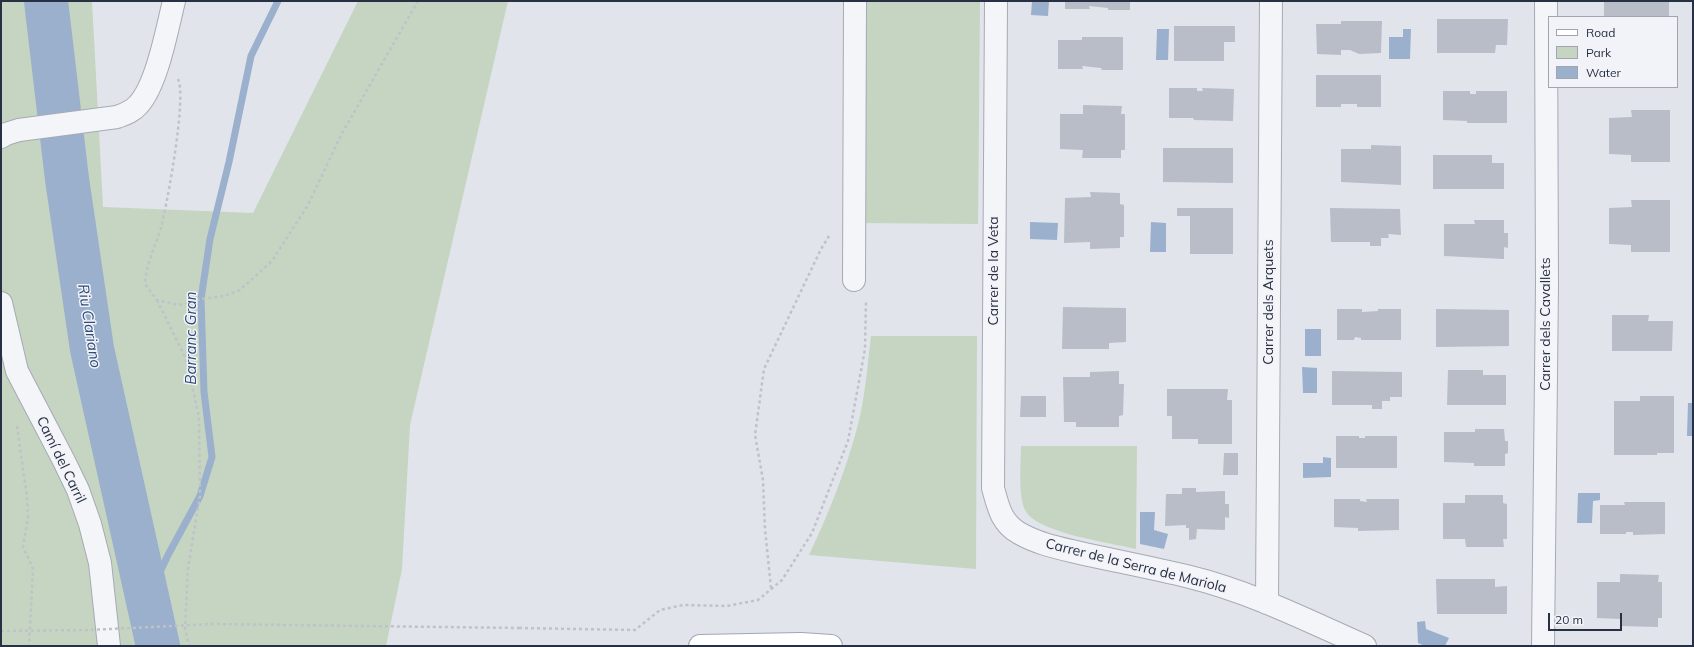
<!DOCTYPE html>
<meta charset="utf-8">
<style>
body{margin:0}
#map{position:relative;width:1694px;height:647px;overflow:hidden;background:#e1e4ea;font-family:Mulish,sans-serif}
canvas{display:block}
.frame{position:absolute;inset:0;border:2px solid #283043;pointer-events:none}
.legend{position:absolute;left:1548px;top:16px;width:130px;height:72px;box-sizing:border-box;background:#f1f3f8;border:1px solid #a1a5b0;margin:0;padding:5px 7px;list-style:none;font-size:12px;color:#283043}
.legend li{display:flex;align-items:center;gap:8px;height:20px}
.legend b{width:20px;border:1px solid #a1a5b0}
.scale{position:absolute;left:1548px;top:613px;width:74px;height:18px;box-sizing:border-box;border:2px solid #283043;border-top:0;padding-left:5px;font-size:12px;line-height:14px;white-space:nowrap;color:#283043;-webkit-text-stroke:3px #f1f3f8;paint-order:stroke}
</style>
<div id="map">
<canvas width="1694" height="647"></canvas>
<div class="frame"></div>
<ul class="legend">
<li><b style="height:5px;background:#fff"></b>Road</li>
<li><b style="height:11px;background:#c5d5c1"></b>Park</li>
<li><b style="height:11px;background:#9ab0cd"></b>Water</li>
</ul>
<div class="scale">20 m</div>
</div>
<script>
const context = document.querySelector('canvas').getContext('2d');
context.lineJoin = 'round';
function fill(path, color) { context.fillStyle = color; context.fill(path, 'evenodd'); }
function stroke(path, color, width, dash) { context.strokeStyle = color; context.lineWidth = width; context.lineCap = dash ? 'butt' : 'round'; context.setLineDash(dash || []); context.stroke(path); }
function write(font, color, halo, rows, align = 'center') {
  context.font = font + ' Mulish,sans-serif'; context.lineWidth = 3; context.setLineDash([]); context.textBaseline = 'middle'; context.strokeStyle = halo; context.fillStyle = color; for (const [text, x, y, turn = 0] of rows) {
    context.save(); context.translate(x, y); context.rotate((+turn || 0) * Math.PI / 180); context.textAlign = isNaN(turn) ? turn : align; if (halo) context.strokeText(text, 0, 0); context.fillText(text, 0, 0); context.restore();
  }
}
fill(new Path2D(`
 M1,1h91l11,206 150,6 105,-212h150l-98,424 -8,144 -16,77h-385z
 M863,1h117l-2,223 -117,-1z
 M871,336h106l-1,233 -167,-14c19,-40 35,-80 47,-123 9,-31 11,-64 15,-96z
 M1021,446h116l-1,103c-24,-6 -100,-16 -111,-39 -7,-15 -4,-47 -4,-64z`), '#c5d5c1');
fill(new Path2D(`
 M1032,1h17l-1,15 -17,-1z
 M1157,29h12l-1,31h-12z
 M1403,29h8l-1,30h-21v-22h14z
 M1030,222l28,1 -1,17 -27,-1z
 M1151,222l15,1v29h-16z
 M1305,329h16v27h-16z
 M1302,367l15,1v25h-14z
 M1688,403h5v33h-6z
 M1323,457l8,1v19l-28,1v-15h20z
 M1578,493h22v7l-7,1 -1,22h-15z
 M1140,512h15l-1,18 14,4 -4,15 -24,-5z
 M1425,621l1,8 23,9 -4,8h-20l-7,-3 -1,-21z`), '#9ab0cd');
stroke(new Path2D(`
 M147,600l21,-45 32,-59 12,-39 -8,-65 -3,-93 9,-60 19,-77 22,-106 27,-55`), '#9ab0cd', 7);
stroke(new Path2D(`
 M46,1l21,178 25,170 66,297`), '#9ab0cd', 44);
fill(new Path2D(`
 M1065,1h65v9h-22v-2l-19,-2 1,3h-25z
 M1604,1h65v16h-65z
 M1437,19h71l-1,26h-11l-1,8h-58z
 M1341,21h41l-1,32 -22,1 -9,-4h-9v5l-24,-1 -1,-30h25z
 M1174,26h61v16h-11v19h-50z
 M1082,37h41v33h-21l-1,-2 -19,-2 1,3h-25v-29h24z
 M1316,75h65v32h-24v-3h-16v3h-25z
 M1169,88h28v3h6l-1,-3 32,1 -1,32 -39,-1 -1,-2h-24z
 M1443,91h27v3h6v-3h31v32h-40v-2l-24,-1z
 M1083,105l39,1 -1,8h4v36h-4v8h-39l1,-8 -23,-1v-35h23z
 M1631,110h39v52h-39v-7l-22,-1v-36l23,-1z
 M1371,145l30,1v39l-60,-3v-33h30z
 M1163,148h70v35l-70,-1z
 M1433,155h59v8h12v26h-71z
 M1090,192l30,1v11l4,1v32h-4v11l-30,1v-7l-26,1 1,-45 26,-1z
 M1631,200h39v52h-39v-7l-22,-1v-36l23,-1z
 M1177,208h56v46h-43v-38h-13z
 M1330,208l70,1 1,26 -13,-1 1,4h-8v8h-11v-4h-39z
 M1474,220h30v13h4v15l-4,-1v12l-60,-3v-32h31z
 M1063,307l63,1v34l-17,1v6h-47z
 M1337,309h25v3l16,-1v-2h23v31h-40v-2l-6,-1 -1,3h-17z
 M1436,309l73,1v36l-73,1z
 M1612,315h37l-1,6h25l-1,30h-60z
 M1448,370h35v5h23v30h-59z
 M1119,371v13h5l-1,31 -4,1v11h-43v-5h-12l-1,-45h27v-5z
 M1332,371l70,1v25h-12v4h-8v8h-10v-4h-40z
 M1167,389h61l-1,11h5v44h-34v-5h-26v-23h-5z
 M1021,396h25v21h-26z
 M1640,396h34v57h-17v2h-43v-54h26z
 M1475,429h29l1,12h3v12l-3,1v12h-31v-3l-30,-1v-30h31z
 M1336,436h23v2h6v-2h32v32h-61z
 M1224,453h14v22h-15z
 M1182,488h14v4l29,-1v13h4v14l-4,-1v13l-28,-1 -1,10 -7,1v-12h-3v-3l-21,1 1,-32h16z
 M1465,495h38v8l4,1v35h-4l1,8h-38l-1,-8h-22v-36h22z
 M1334,499h26v2l7,1 -1,-3h33v31l-41,1v-3l-24,-1z
 M1624,502h41v32l-32,1v-3h-7v2h-26v-29h25z
 M1620,574l39,1 -1,7h4v36h-4v9l-38,-1v-7l-23,-1v-36h23z
 M1436,579h59v8l12,-1v28h-70z`), '#b8bdc8');
const minor = new Path2D(`
 M996,1l-3,487c5,18 8,35 26,45 19,11 40,15 61,20 36,8 73,15 110,24 61,15 118,44 175,69
 M1,137l5,-3 13,-4 98,-13c8,-3 15,-5 21,-12 19,-20 29,-76 36,-104
 M854,280l1,-279
 M1,303l16,68 47,90 14,29 12,34 10,39 9,83
 M1267,603l4,-602
 M1543,646l4,-361 -1,-284`);
const major = new Path2D(`
 M700,646l101,-2 30,2`);
stroke(minor, '#a6aab5', 24);
stroke(major, '#9fa7b7', 24);
stroke(new Path2D(`
 M178,79c9,19 -11,125 -17,149 -6,19 -15,36 -16,56l12,16 22,5 22,-6 23,-3 16,-6 32,-29 36,-56 33,-70 77,-134
 M157,300l29,59 13,58 1,79 -12,72 -3,61 4,17
 M17,426l10,71 1,20 -5,30 10,21 -4,78
 M771,588l-6,-59 -2,-49 -8,-45 9,-66 57,-120 8,-13
 M519,628l116,2 25,-20 23,-5 44,1 31,-6 24,-20 30,-47 36,-92 17,-92 1,-49`), '#bfc2c9', 2.5, [3, 3]);
stroke(minor, '#f4f5f8', 22);
stroke(major, '#fff', 22);
stroke(new Path2D(`
 M1,631l88,-1 124,-6 306,4`), '#bfc2c9', 2.5, [3, 3]);
write('14px', '#283043', '#f1f3f8', [
 ["Carrer de la Veta",994,271,-90],
 ["Carrer dels Arquets",1269,302,-90],
 ["Carrer dels Cavallets",1546,324,-90],
 ["Camí del Carril",61,460,64],
 ["Carrer de la Serra de Mariola",1136,566,14]
]);
write('italic 15px', '#2f4c7a', '#f1f3f8', [
 ["Riu Clariano",89,326,81],
 ["Barranc Gran",191,338,-90]
]);
</script>
